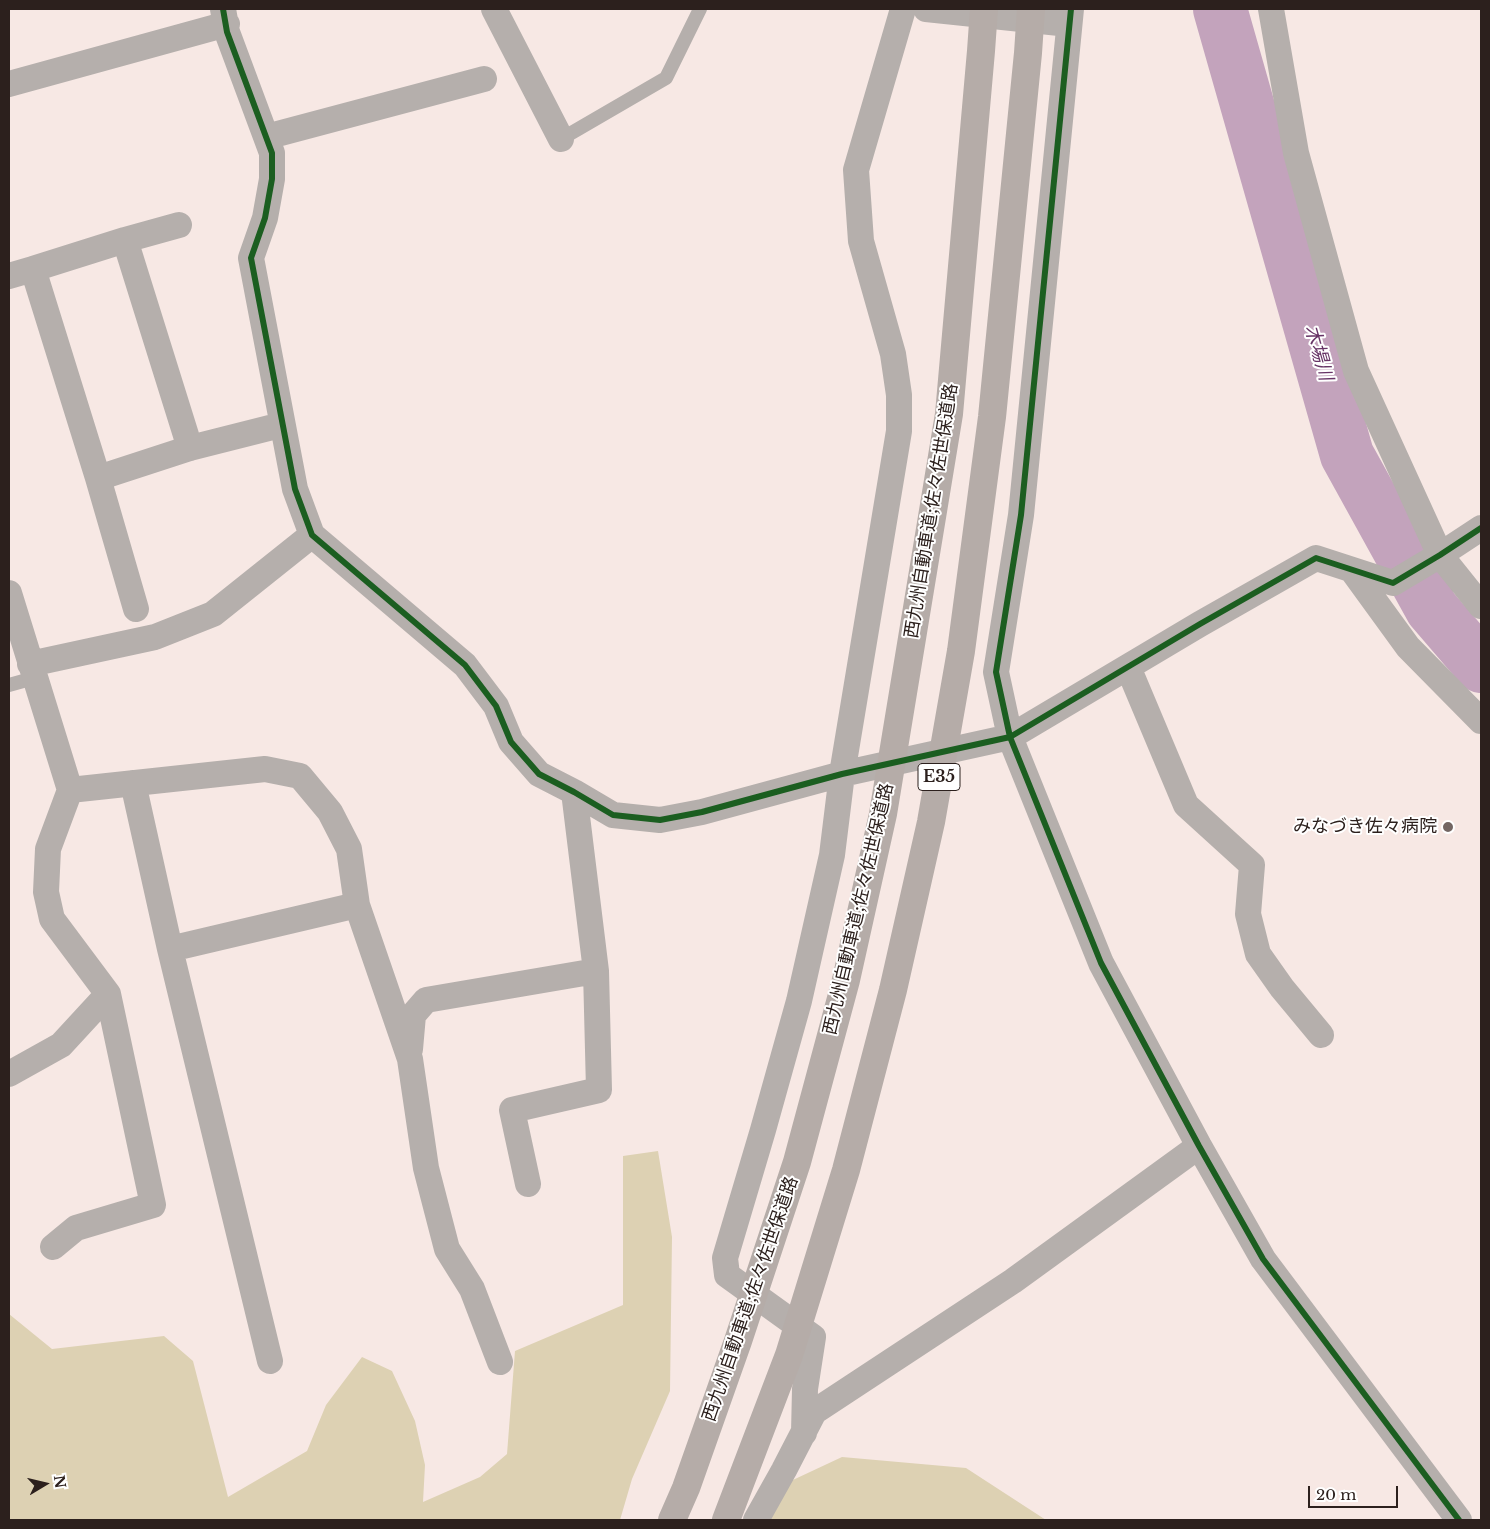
<!DOCTYPE html>
<meta charset="utf-8">
<style>
body{margin:0}
#map{position:relative;width:1490px;height:1529px;overflow:hidden;background:#f7e8e4;font-family:"Libre Baskerville",serif}
canvas{display:block}
.frame{position:absolute;inset:0;border:10px solid #2c201d;pointer-events:none}
.north{position:absolute;left:20px;top:1459px;width:50px;height:50px;-webkit-text-stroke:4px #fff;paint-order:stroke;rotate:81deg;font-size:14px;font-weight:700;line-height:20px;text-align:center;color:#2c201d}
.north::after{content:'';display:block;margin:auto;width:18px;height:22px;background:#2c201d;clip-path:polygon(50% 0,100% 100%,50% 72%,0 100%)}
.scale{position:absolute;left:1308px;top:1486px;width:90px;height:22px;box-sizing:border-box;border:2px solid #2c201d;border-top:0;padding-left:6px;font-size:15px;line-height:18px;white-space:nowrap;color:#2c201d;-webkit-text-stroke:4px #fff;paint-order:stroke}
</style>
<div id="map">
<canvas width="1490" height="1529"></canvas>
<div class="frame"></div>
<div class="north">N</div>
<div class="scale">20 m</div>
</div>
<script>
const context = document.querySelector('canvas').getContext('2d');
context.lineJoin = 'round';
function fill(path, color) { context.fillStyle = color; context.fill(path, 'evenodd'); }
function stroke(path, color, width, dash) { context.strokeStyle = color; context.lineWidth = width; context.lineCap = dash ? 'butt' : 'round'; context.setLineDash(dash || []); context.stroke(path); }
function write(font, color, halo, rows, align = 'center') {
  context.font = font + ' "Libre Baskerville","Noto Sans JP",serif'; context.lineWidth = 4; context.setLineDash([]); context.textBaseline = 'middle'; context.strokeStyle = halo; context.fillStyle = color; for (const [text, x, y, turn = 0] of rows) {
    context.save(); context.translate(x, y); context.rotate((+turn || 0) * Math.PI / 180); context.textAlign = isNaN(turn) ? turn : align; if (halo) context.strokeText(text, 0, 0); context.fillText(text, 0, 0); context.restore();
  }
}
fill(new Path2D(`
 M658,1151l14,86 -2,154 -38,88 -12,41h-611v-206l43,35 112,-13 29,25 35,136 79,-46 19,-46 36,-48 30,14 23,50 10,44 -2,37 57,-25 27,-23 8,-103 108,-46v-149z
 M842,1457l124,11 80,52h-278l12,-34z`), '#ddd1b3');
stroke(new Path2D(`
 M1220,9l127,446 85,154 49,57`), '#c3a3bc', 54);
stroke(new Path2D(`
 M561,139l105,-61 34,-69
 M9,685l25,-7`), '#b5afac', 14);
stroke(new Path2D(`
 M223,9l4,23 45,121v26l-7,39 -14,40 44,231 17,46 153,130 31,41 15,36 28,32 35,18 39,23 47,5 42,-8 140,-38 168,-37 190,-113 116,-66 77,25 47,-28 41,-27
 M494,9l67,130
 M926,9l143,15
 M1071,9l-50,506 -25,157 14,65 91,226 98,183 64,113 196,261
 M1271,9l25,144 60,218 84,184 41,51
 M9,84l218,-60
 M266,137l218,-58
 M125,240l65,208
 M9,276l24,-7
 M98,478l92,-30 91,-23
 M1352,570l56,77 73,74
 M9,593l61,197 -22,59 -2,43 6,27 56,75 45,211 -77,23 -23,19
 M136,609l-38,-131 -65,-209 92,-29 54,-15
 M30,664l125,-27 58,-23 99,-79
 M1128,667l58,138 66,60 -4,49 10,40 24,34 39,47
 M133,783l37,166 100,412
 M70,790l195,-21 35,7 30,36 19,37 8,56 53,154 16,109 21,81 25,40 28,73
 M170,949l187,-44
 M410,1049l3,-34 13,-15 170,-29 -22,-179
 M9,1074l52,-29 47,-51
 M528,1184l-16,-74 87,-20 -3,-119
 M804,1433l1,-44 8,-52 -86,-62 -2,-17 38,-128 36,-129 33,-146 10,-81 57,-343v-36l-6,-41 -32,-113 -5,-71 47,-161
 M756,1520l28,-50 30,-58 199,-131 186,-135`), '#b5afac', 26);
stroke(new Path2D(`
 M672,1520l14,-32 52,-147 59,-179 49,-182 37,-166 66,-400 32,-363 3,-42
 M726,1520l63,-165 57,-185 47,-180 38,-168 30,-171 31,-234 36,-364 3,-44`), '#b5aca8', 28);
stroke(new Path2D(`
 M223,9l4,23 45,121v26l-7,39 -14,40 44,231 17,46 153,130 31,41 15,36 28,32 35,18 39,23 47,5 42,-8 140,-38 168,-37 190,-113 116,-66 77,25 47,-28 41,-27
 M1071,9l-50,506 -25,157 14,65 91,226 98,183 64,113 196,261`), '#1b5e20', 6);
for (const [x, y, r, color] of [
 [1448,827,6,"#736663"]
]) { const dot = new Path2D(); dot.arc(x, y, r, 0, 2 * Math.PI); context.fillStyle = color; context.fill(dot); stroke(dot, '#fff', 2); }
for (const [x, y, w] of [
 [939,777,42]
]) { const box = new Path2D(); box.roundRect(x - w / 2, y - 13.5, w, 27, 4); context.fillStyle = '#fff'; context.fill(box); stroke(box, '#2c201d', 1); }
write('bold 16px', '#2c201d', null, [
 ["E35",939,777]
]);
write('18px', '#2c201d', '#fff', [
 ["西九州自動車道;佐々佐世保道路",932,511,-81],
 ["西九州自動車道;佐々佐世保道路",859,909,-77],
 ["西九州自動車道;佐々佐世保道路",751,1299,-71]
]);
write('18px', '#2c201d', '#fff', [
 ["みなづき佐々病院",1437,827]
], 'right');
write('italic 19px', '#673466', '#fff', [
 ["木場川",1318,353,74]
]);
</script>
